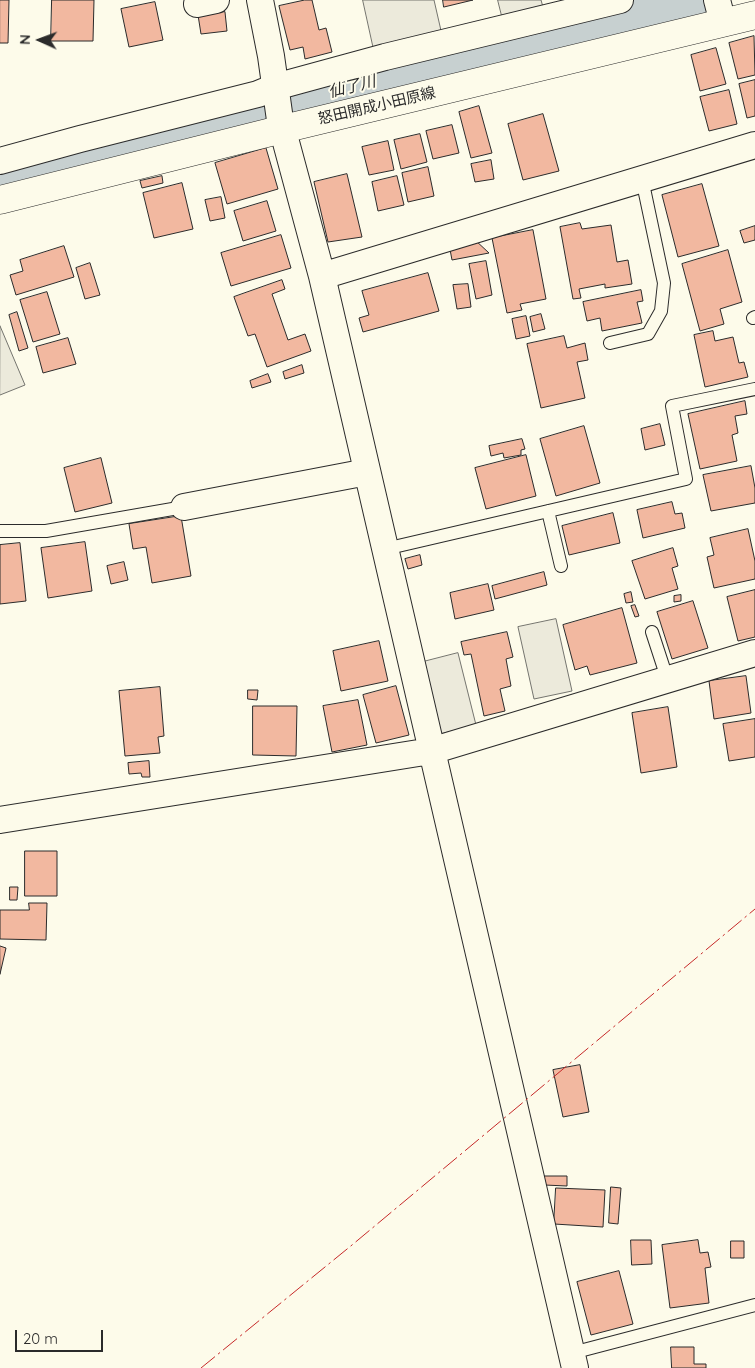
<!DOCTYPE html>
<meta charset="utf-8">
<style>
body{margin:0}
#map{position:relative;width:755px;height:1368px;overflow:hidden;background:#fdfbea;font-family:Quicksand,sans-serif}
canvas{display:block}
.north{position:absolute;left:15px;top:15px;width:50px;height:50px;-webkit-text-stroke:4px #fdfbea;paint-order:stroke;rotate:272deg;font-size:14px;font-weight:700;line-height:20px;text-align:center;color:#2b2b2b}
.north::after{content:'';display:block;margin:auto;width:18px;height:22px;background:#2b2b2b;clip-path:polygon(50% 0,100% 100%,50% 72%,0 100%)}
.scale{position:absolute;left:15px;top:1330px;width:88px;height:22px;box-sizing:border-box;border:2px solid #2b2b2b;border-top:0;padding-left:6px;font-size:15px;line-height:18px;white-space:nowrap;color:#2b2b2b;-webkit-text-stroke:4px #fdfbea;paint-order:stroke}
</style>
<div id="map">
<canvas width="755" height="1368"></canvas>
<div class="north">N</div>
<div class="scale">20 m</div>
</div>
<script>
const context = document.querySelector('canvas').getContext('2d');
context.lineJoin = 'round';
function fill(path, color) { context.fillStyle = color; context.fill(path, 'evenodd'); }
function stroke(path, color, width, dash) { context.strokeStyle = color; context.lineWidth = width; context.lineCap = dash ? 'butt' : 'round'; context.setLineDash(dash || []); context.stroke(path); }
function write(font, color, halo, rows, align = 'center') {
  context.font = font + ' Quicksand,"Noto Sans JP",sans-serif'; context.lineWidth = 4; context.setLineDash([]); context.textBaseline = 'middle'; context.strokeStyle = halo; context.fillStyle = color; for (const [text, x, y, turn = 0] of rows) {
    context.save(); context.translate(x, y); context.rotate((+turn || 0) * Math.PI / 180); context.textAlign = isNaN(turn) ? turn : align; if (halo) context.strokeText(text, 0, 0); context.fillText(text, 0, 0); context.restore();
  }
}
const parking = new Path2D(`
 M363,0h71l8,35 -68,15z
 M498,0h43l2,7 -41,9z
 M0,326l25,59 -25,10z
 M556,619l16,72 -38,8 -16,-72z
 M458,653l18,72 -40,10 -17,-72z`);
fill(parking, '#eceadb');
stroke(parking, '#74746e', 1);
stroke(new Path2D(`
 M0,178l15,-5 96,-26 146,-35 447,-112`), '#c7d0d0', 52);
const building = new Path2D(`
 M0,0h9l-1,43h-8z
 M52,0h42l-1,41h-42z
 M305,0h7l7,30 7,-2 6,24 -27,7 -2,-12 -13,3 -11,-44z
 M443,0h30l-29,7z
 M155,2l8,38 -34,7 -8,-38z
 M225,12l2,19 -26,3 -3,-19z
 M754,36l1,39 -17,4 -9,-36z
 M716,48l10,36 -26,7 -9,-36z
 M755,80v36l-8,2 -8,-34z
 M729,90l8,34 -28,7 -9,-34z
 M479,106l13,47 -21,5 -12,-46z
 M543,114l16,57 -36,9 -15,-56z
 M452,125l7,28 -26,6 -7,-28z
 M420,134l7,28 -26,7 -7,-29z
 M388,141l6,29 -25,5 -7,-28z
 M266,148l12,41 -51,15 -12,-41z
 M491,160l3,19 -19,3 -4,-18z
 M428,167l6,29 -26,6 -6,-29z
 M347,174l15,63 -34,5 -14,-60z
 M162,176l1,7 -21,5 -2,-7z
 M397,176l7,29 -26,6 -6,-29z
 M182,183l11,46 -39,9 -11,-45z
 M702,184l17,62 -41,11 -16,-62z
 M221,197l4,21 -15,3 -5,-21z
 M267,201l9,30 -33,10 -9,-30z
 M580,223l2,6 29,-4 6,37 11,-2 4,24 -27,4v-4l-26,5 2,9 -8,1 -13,-72z
 M755,226v14l-11,3 -4,-12z
 M533,230l13,69 -26,5 2,6 -15,3 -15,-75z
 M281,235l10,33 -60,18 -10,-33z
 M474,239l15,14 -37,7 -3,-16z
 M64,246l10,31 -58,18 -6,-20 13,-4 -3,-11z
 M728,250l14,52 -22,7 4,15 -24,7 -18,-67z
 M486,261l6,34 -16,4 -7,-35z
 M90,263l10,32 -15,4 -9,-31z
 M428,273l11,38 -76,21 -4,-14 10,-3 -7,-24z
 M282,280l3,9 -13,5 16,46 17,-6 6,17 -44,16 -12,-33 -7,2 -14,-39z
 M468,284l3,23 -14,2 -4,-24z
 M641,290l2,11 -6,1 5,21 -40,8 -2,-13 -13,3 -4,-19z
 M47,292l13,42 -27,8 -13,-42z
 M17,312l11,36 -9,3 -10,-36z
 M541,314l4,15 -12,3 -3,-15z
 M526,316l4,20 -14,3 -4,-20z
 M713,331l2,10 18,-4 6,26 5,-1 4,15 -43,10 -11,-52z
 M564,336l3,12 18,-5 3,17 -11,2 8,36 -44,10 -14,-64z
 M68,338l8,26 -33,9 -7,-26z
 M302,365l2,8 -19,6 -2,-7z
 M268,374l3,8 -19,6 -2,-7z
 M745,401l2,13 -12,2 3,17 -6,2 5,26 -37,8 -12,-55z
 M660,424l5,21 -20,5 -4,-21z
 M584,426l16,57 -44,13 -16,-57z
 M522,439l3,10 -4,1v5l-17,3 -1,-5 -12,3 -2,-10z
 M526,455l10,41 -50,13 -11,-41z
 M101,458l11,45 -37,9 -11,-44z
 M751,466l4,22v15l-44,8 -8,-36z
 M672,502l3,12 7,-1 3,15 -42,10 -6,-28z
 M613,513l7,30 -51,12 -7,-29z
 M181,516l10,60 -39,7 -6,-36 -13,2 -4,-25z
 M748,529l7,32v18l-41,9 -7,-31 7,-2 -4,-17z
 M85,542l7,49 -44,7 -7,-50z
 M20,543l6,58 -26,3v-59z
 M673,548l5,18 -6,2 6,21 -33,10 -13,-38z
 M420,555l2,10 -14,4 -3,-10z
 M124,562l4,18 -17,4 -4,-18z
 M544,572l3,13 -52,14 -3,-13z
 M488,584l6,26 -39,9 -5,-26z
 M755,590v47l-17,4 -11,-44z
 M631,592l2,10 -7,1 -2,-9z
 M681,595v6l-7,1v-6z
 M693,601l15,47 -36,11 -15,-47z
 M635,605l4,11 -4,1 -4,-11z
 M622,608l15,55 -47,12 -3,-9 -12,4 -12,-45z
 M507,632l6,25 -7,2 5,27 -11,3 5,22 -21,5 -13,-62 -7,1 -3,-13z
 M379,641l9,40 -47,10 -8,-40z
 M746,676l5,37 -37,6 -5,-38z
 M396,686l13,49 -33,8 -13,-48z
 M160,687l4,49 -6,1 2,16 -35,3 -6,-65z
 M248,690h10l-1,10 -9,-1z
 M358,700l9,45 -35,7 -9,-46z
 M253,706h44l-1,50 -43,-1z
 M668,707l9,60 -36,6 -9,-60z
 M755,719v38l-26,4 -6,-37z
 M149,761l1,16h-8l-1,-4 -12,1 -1,-11z
 M25,851h32v45h-32z
 M10,887h8l-1,13h-7z
 M29,903h18l-1,37 -46,-1v-29h29z
 M0,946l6,2 -6,26z
 M580,1065l9,47 -26,5 -10,-47z
 M544,1176h23v10l-23,-1z
 M611,1187l10,1 -3,36 -9,-1z
 M556,1188l49,2 -2,37 -49,-3z
 M631,1240h20l1,24 -20,1z
 M698,1240l2,13 8,-1 3,15 -6,1 4,35 -39,5 -8,-63z
 M731,1241h13v17h-13z
 M619,1271l14,53 -42,11 -14,-53z
 M671,1347h23v17h12v4h-34z`);
fill(building, '#f2b8a0');
stroke(building, '#2b2b2b', 1);
const service = new Path2D(`
 M753,318l2,-1
 M610,343l38,-9 13,-23 3,-28 -22,-104
 M548,511l13,55
 M0,531h46l138,-24
 M385,549l301,-70 -14,-73 83,-17
 M652,632l15,46
 M572,1353l183,-48`);
const minor = new Path2D(`
 M260,0l11,56 9,64 42,156 253,1092
 M717,0l6,23
 M197,4l19,-4
 M0,161l80,-22 178,-45 17,-7 110,-30 235,-57
 M322,276l433,-131
 M184,507l183,-35
 M0,820l431,-69 324,-98`);
const secondary = new Path2D(`
 M0,200l283,-71 472,-114`);
stroke(service, '#2b2b2b', 14);
stroke(minor, '#2b2b2b', 28);
stroke(secondary, '#2b2b2b', 29);
stroke(service, '#fdfbea', 12);
stroke(minor, '#fdfbea', 26);
stroke(secondary, '#fdfbea', 28);
stroke(new Path2D(`
 M201,1368l151,-123 403,-336`), '#c62828', 1, [18, 4, 2.5, 4]);
write('15px', '#2b2b2b', '#fdfbea', [
 ["怒田開成小田原線",377,106,-13]
]);
write('italic 16px', '#2b2b2b', '#fdfbea', [
 ["仙了川",352,87,-14]
]);
</script>
